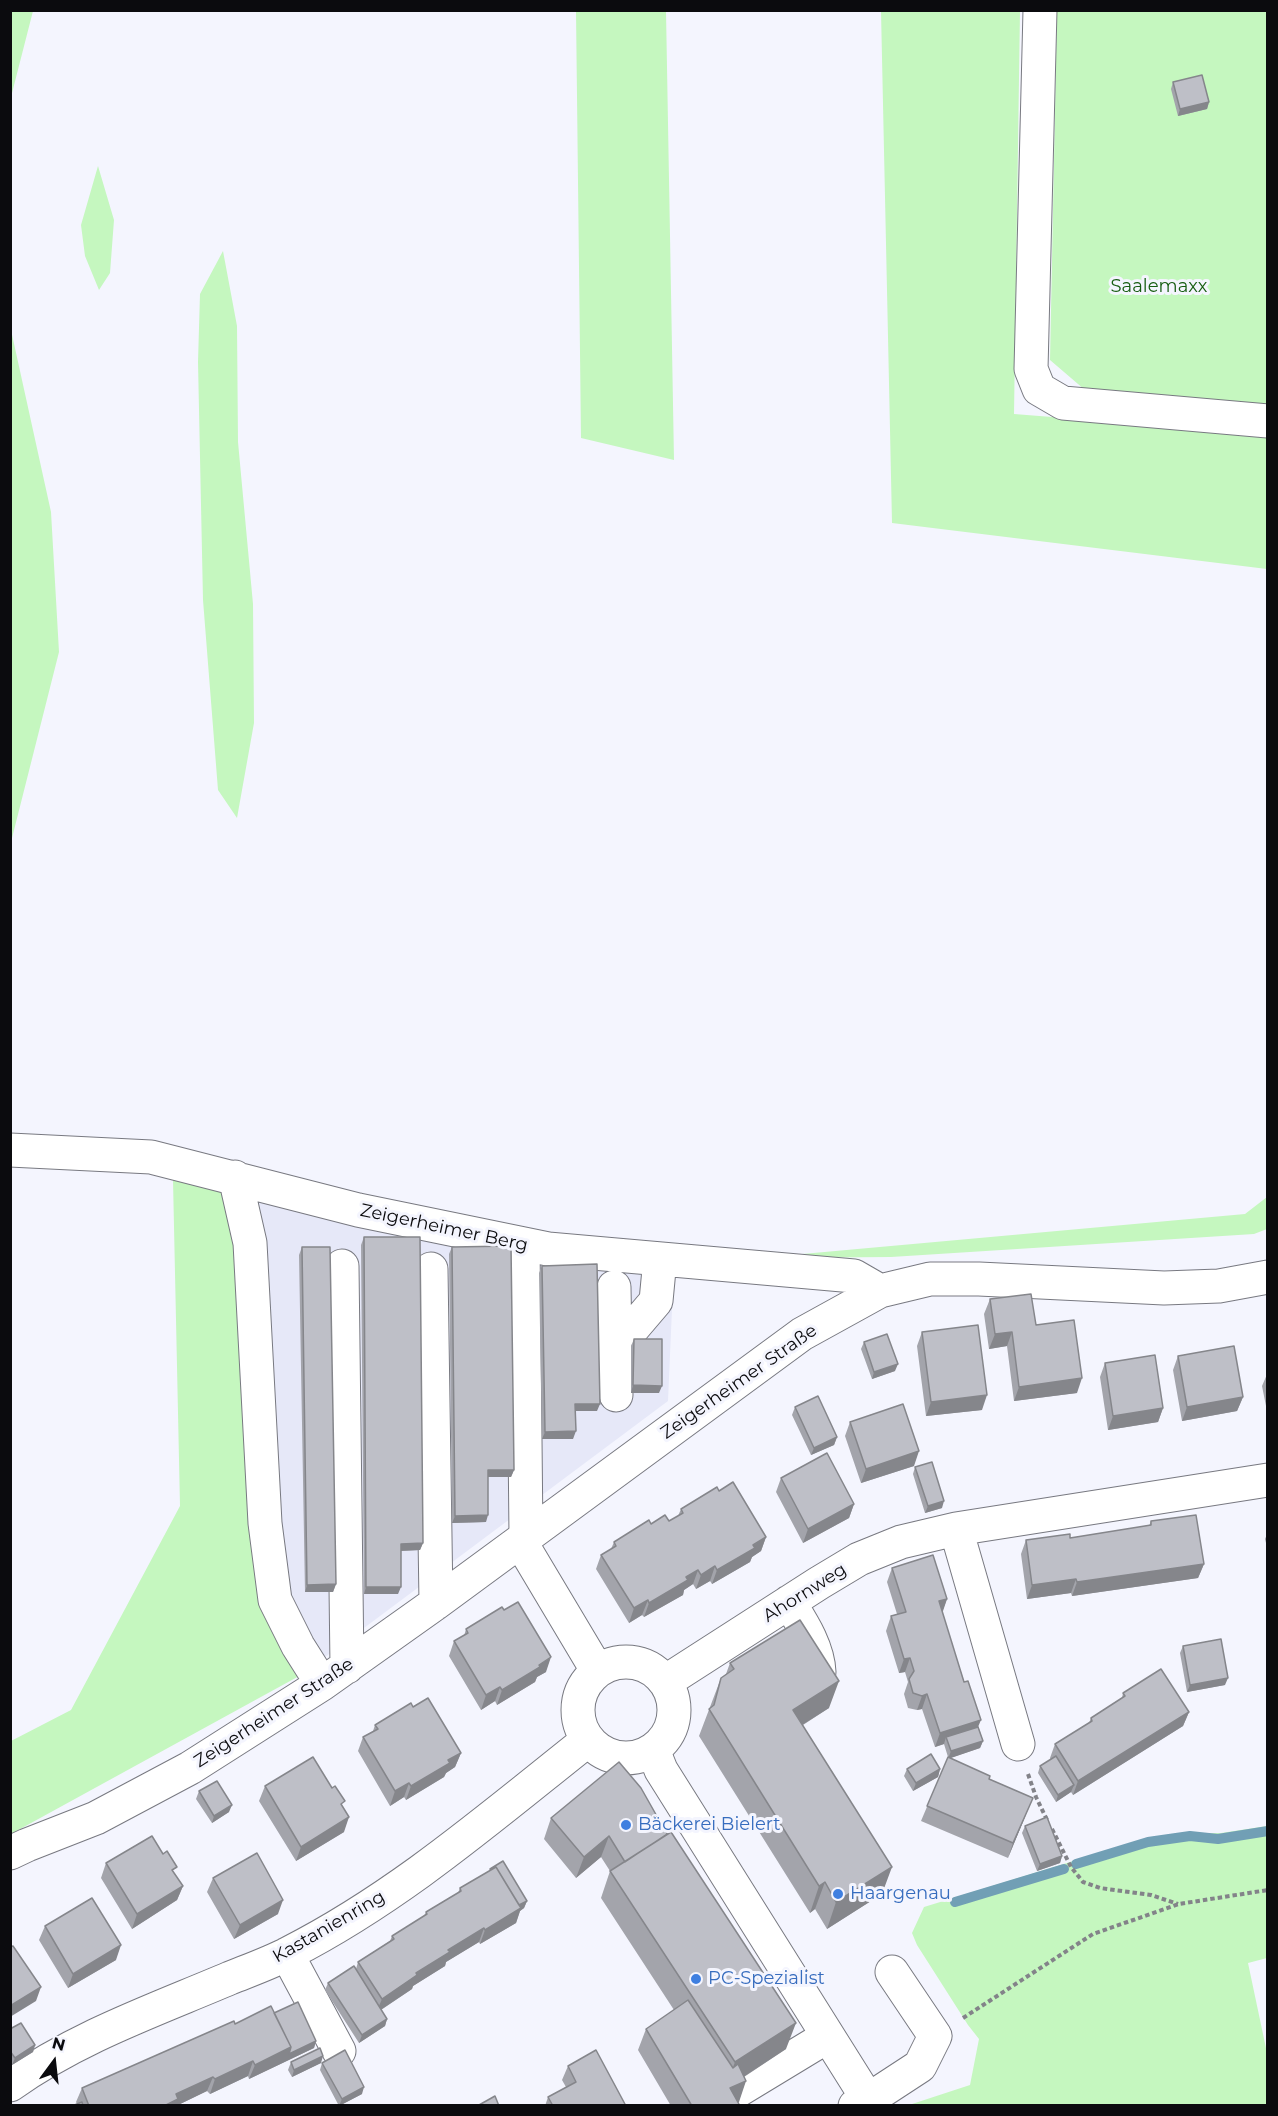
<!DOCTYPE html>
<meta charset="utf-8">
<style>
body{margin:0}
#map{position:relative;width:1278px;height:2116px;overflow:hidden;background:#f4f5fe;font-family:Montserrat,sans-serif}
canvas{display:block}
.frame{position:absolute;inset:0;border:12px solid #0b0b0e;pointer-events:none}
.north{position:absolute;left:24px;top:2032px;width:60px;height:60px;-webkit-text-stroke:4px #f4f5fe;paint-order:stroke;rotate:15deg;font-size:16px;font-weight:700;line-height:24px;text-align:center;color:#0b0b0e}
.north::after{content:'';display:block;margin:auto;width:21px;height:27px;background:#0b0b0e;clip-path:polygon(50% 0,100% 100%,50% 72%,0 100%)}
</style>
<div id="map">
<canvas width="1278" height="2116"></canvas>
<div class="frame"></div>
<div class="north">N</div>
</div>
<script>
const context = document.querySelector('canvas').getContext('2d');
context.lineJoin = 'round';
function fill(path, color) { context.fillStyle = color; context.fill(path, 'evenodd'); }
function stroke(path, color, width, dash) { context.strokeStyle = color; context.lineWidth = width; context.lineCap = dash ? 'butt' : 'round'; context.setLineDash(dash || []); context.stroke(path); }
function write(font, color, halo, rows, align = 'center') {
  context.font = font + ' Montserrat,sans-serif'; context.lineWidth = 6; context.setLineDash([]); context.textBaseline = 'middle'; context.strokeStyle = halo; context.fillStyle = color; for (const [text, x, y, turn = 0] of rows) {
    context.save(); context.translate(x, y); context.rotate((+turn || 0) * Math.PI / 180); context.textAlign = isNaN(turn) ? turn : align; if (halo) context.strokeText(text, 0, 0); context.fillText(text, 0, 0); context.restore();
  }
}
fill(new Path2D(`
 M251,1194l423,69 -6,138 -367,274 -11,-21z`), '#e6e8f8');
fill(new Path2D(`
 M11,10l22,1 -22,86 -1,-86z
 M576,11h90l8,449 -93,-22z
 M881,11h139l-6,403 253,20v135l-375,-46z
 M1057,11h210v394l-182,-15 -35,-30z
 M98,166l16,54 -4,53 -11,17 -14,-34 -4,-31z
 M223,251l14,75 1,116 15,162 1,119 -17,95 -19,-28 -15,-190 -5,-238 2,-68z
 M11,330l40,182 8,140 -48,190z
 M173,1180l78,14 11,399 39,82 -290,159v-93l60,-31 109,-204z
 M1267,1197v32l-13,5 -363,23 -133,1 487,-44z
 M1267,1826v132l-19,5 19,90v52h-358l61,-20 9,-46 -11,-14 -51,-80 -5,-12 12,-26 146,-45 89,-24 36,-5h26z`), '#c5f7bf');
stroke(new Path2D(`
 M1076,1864l72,-22 42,-6 28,3 50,-8
 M955,1902l109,-33`), '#719fb5', 10);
const minor = new Path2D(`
 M1040,10l-9,359 8,20 24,14 205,18
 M10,1150l141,7 207,53 190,39 306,27 26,15
 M235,1177l15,66 15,280 10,77 23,46 24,38
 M523,1244l3,292
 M342,1266l5,401
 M431,1269l5,334
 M614,1287l2,108
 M615,1330l18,-2 23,-27 4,-42
 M956,1529l62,215
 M520,1541l77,129
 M789,1602c13,21 29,45 30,70
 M578 1710a48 48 0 1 1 96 0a48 48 0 1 1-96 0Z
 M665,1682l154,-99 40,-24 42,-17 55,-13 312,-49
 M653,1750l8,20 211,336
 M10,1853l17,-8 69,-27 94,-50 132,-84 114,-81 366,-269 78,-43 50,-12h49l185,9 55,-2 49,-9
 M287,1954l52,97
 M10,2085c67,-48 145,-75 220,-107 20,-8 40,-15 59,-25 110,-56 203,-137 299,-213
 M734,2093l94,-57
 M855,2106l13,-6 52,-34 15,-30 -43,-64`);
stroke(minor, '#787981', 35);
stroke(new Path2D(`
 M1028,1774l8,23 12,25
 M1052,1829l19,38 12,15 17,6 51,7 27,9
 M963,2018l130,-84 86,-30 89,-14`), '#838389', 4, [4.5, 3]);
stroke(minor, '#fff', 33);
fill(new Path2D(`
 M1173,82l36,20 -2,7 -29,7 -7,-27z
 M364,1237l59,306 -3,7 -19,1 -3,43h-34l-3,-349z
 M302,1247l34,337 -3,8h-28l-6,-337z
 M452,1247l62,223 -3,7h-23l-2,45 -34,1 -3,-269z
 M542,1266l55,145h-22l-2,28h-31l-3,-166z
 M990,1299l87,94 -63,8 -7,-55 -18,3 -5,-35z
 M922,1332l60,78 -56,6 -9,-70z
 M634,1339l25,54h-28v-47z
 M864,1342l31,29 -23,8 -11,-30z
 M1178,1356l65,41 -6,14 -55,10 -9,-51z
 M1105,1363l58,45 -5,14 -50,8 -8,-53z
 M1268,1372v44l-6,-30z
 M795,1407l42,30 -3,8 -23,10 -19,-40z
 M850,1422l64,44 -53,17 -16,-47z
 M915,1467l27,41 -17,5 -12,-39z
 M781,1478l73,26 -5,14 -46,25 -27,-51z
 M719,1491l47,46 -5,14 -9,6 -2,5 -38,22 -2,-3 -14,8 -3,-5 -9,6 -1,5 -39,22 -2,-2 -13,8 -33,-54 5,-14 10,-6 3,-7 37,-18 18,-3 9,-5 3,-7z
 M1151,1521l53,43 -6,14 -126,18 -1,-3 -44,6 -6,-45 5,-14 44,-2 79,-12z
 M1268,1532v19l-3,-12z
 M892,1568l55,31 -5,13 41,129 -3,7 -30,10 39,21 38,33 -19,46 -87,-37 27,-64 -4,-13 -9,3 -13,-38 -5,1 -9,-2 -4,-14 4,-12 -3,-10 -6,1 -13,-42 5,-15 6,-2 -10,-32z
 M466,1629l80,43 -9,5 -2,5 -38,23 -2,-4 -14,9 -32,-54 5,-15 10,-5z
 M1183,1646l42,39 -38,7 -7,-39z
 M730,1663l99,45 -26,17 79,169 -55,35 -12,-20 -5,4 -111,-177 22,-58 5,-4z
 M1123,1693l66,19 -6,14 -110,69 -2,-3 -15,10 -18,-29 2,-7 11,-6 -1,-2 5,-14 34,-21 2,-5 31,-20z
 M413,1707l48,46 -6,14 -9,6 -2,4 -38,23 -2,-3 -14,9 -32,-55 5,-14 10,-6 2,-6z
 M907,1769h33l-2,8 -25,14 -9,-15z
 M265,1786l78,21 1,25 -48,29 -37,-60z
 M641,1788l145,261 -42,28 -6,25 2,4h-69l-33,-56 8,-21 28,-19 -73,-112 9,-27 -9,-14 -25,21 -32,-39 7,-21z
 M199,1791l30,21 -17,11 -16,-24z
 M1025,1826l37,30 -2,7 -23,8 -15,-38z
 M106,1863l69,11 8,12 -6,14 -45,29 -31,-51z
 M213,1878l65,36 -44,25 -27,-47z
 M460,1888l67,13 -3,7 -4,3 -4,12 -36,21 -1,-2 -33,20 -1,4 -32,20 -1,3 -31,21 6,9 -2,7 -26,17 -34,-53 3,-7 28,-14 2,-7 32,-21 2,-5 32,-20 2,-4 32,-19z
 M45,1926l71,34 -48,28 -29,-48z
 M235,2024l81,17 -2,7 -65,31 -1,-3 -38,18 -3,-3 -31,15h-104l5,-2 -1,-2 6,-14z
 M10,2029l25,16 -2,7 -21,13 -2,-3z
 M291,2062l30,1 -29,14 -4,-7z
 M322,2063l40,31 -23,12 -19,-36z
 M568,2066l58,40h-81l3,-9 18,-10 -4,-7z`), '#a3a4ab');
fill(new Path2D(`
 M1209,102l-2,7 -29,7 2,-7z
 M1012,1332l-5,14 -18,3 6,-15z
 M898,1364l-3,7 -23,8 2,-7z
 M1082,1378l-5,15 -63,8 5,-14z
 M633,1385l29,1 -3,7h-28z
 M987,1395l-5,15 -56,6 5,-14z
 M1243,1397l-6,14 -55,10 5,-14z
 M575,1404h25l-3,7h-25z
 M1163,1408l-5,14 -50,8 5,-14z
 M576,1431l-3,8h-31l3,-7z
 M837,1437l-3,8 -23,10 3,-7z
 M919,1451l-5,15 -53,17 5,-14z
 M488,1470h26l-3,7h-26z
 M944,1501l-2,7 -17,5 3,-7z
 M854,1504l-5,14 -46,25 5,-14z
 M488,1515l-2,7 -34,1 3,-7z
 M766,1537l-5,14 -9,6 -2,5 -38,22 5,-14z
 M423,1543l-3,7 -22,1 3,-7z
 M1204,1564l-6,14 -126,18 5,-14z
 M715,1566l-5,15 -14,8 5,-14z
 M698,1570l-5,14 -9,6 -1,5 -39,22 5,-14 37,-26z
 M1076,1579l-5,14 -44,6 5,-14z
 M336,1584l-3,8h-28l2,-7z
 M366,1587h35l-3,7h-34z
 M947,1599l-5,15 -3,-13z
 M648,1600l-6,15 -13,8 5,-15z
 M551,1657l-5,15 -9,5 -2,5 -38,23 5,-15 37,-25z
 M910,1658l-5,14 -6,1 5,-14z
 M1228,1678l-3,7 -38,7 3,-7z
 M839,1681l-10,27 -46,29 10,-27z
 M500,1687l-5,14 -14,9 5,-15z
 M927,1694l-5,15 -5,1 5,-14z
 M1189,1712l-6,14 -110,69 5,-14z
 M981,1720l-6,14 -29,3 -2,7 -9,3 5,-14z
 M983,1741l-3,7 -32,11 3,-8z
 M461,1753l-6,14 -9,6 -2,4 -38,23 5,-14 37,-26z
 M940,1769l-2,8 -25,14 3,-8z
 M409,1783l-5,14 -14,9 5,-15z
 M1074,1785l-3,7 -15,10 2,-7z
 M1033,1798l-6,14 -19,46 5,-15z
 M232,1805l-3,7 -17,11 2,-7z
 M349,1817l-5,15 -48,29 5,-14z
 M609,1836l-8,21 -25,21 8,-21z
 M1062,1856l-2,7 -23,8 3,-7z
 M892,1867l-10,27 -55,35 9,-27z
 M825,1882l-10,27 -5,4 9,-27z
 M183,1886l-6,14 -45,29 5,-15z
 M283,1900l-5,14 -44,25 6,-14z
 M527,1901l-3,7 -4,3 -4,12 -36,21 5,-14 29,-22z
 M484,1928l-5,14 -33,20 -1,4 -32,20 -1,3 -36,24 6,-14 66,-49z
 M121,1945l-5,15 -48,28 5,-14z
 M41,1987l-5,14 -26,16v-11z
 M387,2019l-2,7 -26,17 3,-8z
 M796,2023l-10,26 -61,40 10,-27z
 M316,2041l-2,7 -65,31 6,-14 36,-18z
 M35,2045l-2,7 -21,13 3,-7z
 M323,2056l-2,7 -29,14 2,-7z
 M253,2061l-5,15 -38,18 5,-15z
 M213,2077l-6,14 -31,15h-12l12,-12z
 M746,2081l-7,21 -8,4 -1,-18z
 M364,2087l-2,7 -23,12 3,-7z`), '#85868b');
const building = new Path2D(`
 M1202,75l7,27 -29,7 -7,-27z
 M364,1237h56l3,306 -22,1v43h-35z
 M511,1246l3,224h-26v45l-33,1 -3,-269z
 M302,1247h28l6,337 -29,1z
 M597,1264l3,140h-25l1,27 -31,1 -3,-166z
 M1031,1294l5,31 38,-5 8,58 -63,9 -7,-55 -17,2 -5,-35z
 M978,1325l9,70 -56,7 -9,-70z
 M887,1334l11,30 -24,8 -10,-30z
 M634,1339h28v47l-29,-1z
 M1234,1346l9,51 -56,10 -9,-51z
 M1155,1355l8,53 -50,8 -8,-53z
 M818,1396l19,41 -23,11 -19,-41z
 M903,1404l16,47 -53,18 -16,-47z
 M827,1453l27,51 -46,25 -27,-51z
 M932,1462l12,39 -16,5 -13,-39z
 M733,1482l33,55 -13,8 2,3 -38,22 -2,-4 -14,9 -3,-5 -12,7 2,3 -39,23 -1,-3 -14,8 -33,-53 15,-9 -2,-4 35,-22 2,4 14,-9 4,6 14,-8 -2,-4 36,-22 2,4z
 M1196,1515l8,49 -127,18 -1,-3 -44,6 -6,-45 44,-6v4l81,-13v-4z
 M933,1555l14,44 -8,2 25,81 4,-1 13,39 -41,13 -13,-39 -5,2 -9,-3 -4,-14 5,-8 -4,-13 -6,1 -13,-43 15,-4 -14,-44z
 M518,1602l33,55 -12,8 1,2 -38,23 -2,-3 -14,8 -32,-54 14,-8 -2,-4 36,-22 2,3z
 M800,1620l39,61 -46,29 99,157 -56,35 -11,-20 -6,4 -110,-177 5,-4 7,-27 13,-9 -4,-6z
 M1221,1639l7,39 -38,7 -7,-39z
 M1161,1669l28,43 -111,69 -23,-37 37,-23 -1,-3 34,-22 -2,-3z
 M428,1698l33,55 -13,7 2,3 -39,23 -2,-3 -14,8 -32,-54 15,-8 -3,-4 36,-22 2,4z
 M978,1727l5,14 -32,10 -5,-14z
 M931,1754l9,15 -24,14 -9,-14z
 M1056,1756l18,29 -16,10 -18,-29z
 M313,1757l19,31 3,-2 10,15 -4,3 8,13 -48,30 -36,-61z
 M948,1757l42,19 -1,3 44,19 -20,45 -86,-37z
 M619,1762l22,26 26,46 -42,28 -16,-26 -25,21 -33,-39z
 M217,1781l15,24 -18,11 -15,-25z
 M1047,1817l15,39 -22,8 -15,-38z
 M671,1832l125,191 -61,39 -125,-191z
 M152,1836l11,18 4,-3 10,16 -5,3 11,16 -46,28 -31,-51z
 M257,1853l26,47 -43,25 -27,-47z
 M503,1861l24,40 -8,4 -23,-38 -6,2z
 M496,1867l25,41 -36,22 -1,-2 -36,22 2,2 -34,21 1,2 -35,24 -24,-37 36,-23 -2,-3 35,-22 -1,-2 35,-21 -1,-3z
 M92,1898l29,47 -48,29 -28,-48z
 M13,1946l28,41 -31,19v-59z
 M354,1966l33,53 -25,16 -34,-52z
 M688,2000l45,68 5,-4 8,17 -16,7 10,18h-48l-46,-77z
 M298,2002l18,39 -27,13 2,-7 -17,-34z
 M271,2006l20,41 -36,18 -2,-4 -38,18 -2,-2 -37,17 2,5 -14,7h-75l-7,-18 152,-67 1,3z
 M21,2023l14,22 -20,13 -5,-7v-22z
 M320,2048l3,8 -29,14 -3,-8z
 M345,2050l19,37 -22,12 -20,-36z
 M596,2050l30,56h-73l-5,-9 28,-15 -8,-16z
 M495,2096l4,10h-20v-1z
 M82,2102l1,4h-11z`);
fill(building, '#bebfc7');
stroke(building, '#85868b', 1.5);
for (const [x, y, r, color] of [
 [626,1825,6,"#3f7fe0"],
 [838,1894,6,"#3f7fe0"],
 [696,1979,6,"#3f7fe0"]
]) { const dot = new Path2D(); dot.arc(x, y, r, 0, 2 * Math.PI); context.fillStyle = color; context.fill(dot); stroke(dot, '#f4f5fe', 2); }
write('18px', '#165d11', '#f4f5fe', [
 ["Saalemaxx",1159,287]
]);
write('18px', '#0b0b0e', '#f4f5fe', [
 ["Zeigerheimer Berg",444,1228,12],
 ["Zeigerheimer Straße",739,1382,-35],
 ["Ahornweg",805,1593,-32],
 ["Zeigerheimer Straße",274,1713,-33],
 ["Kastanienring",329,1927,-30]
]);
write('18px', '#366cbe', '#f4f5fe', [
 ["Bäckerei Bielert",638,1825],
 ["Haargenau",850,1894],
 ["PC-Spezialist",708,1979]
], 'left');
</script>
